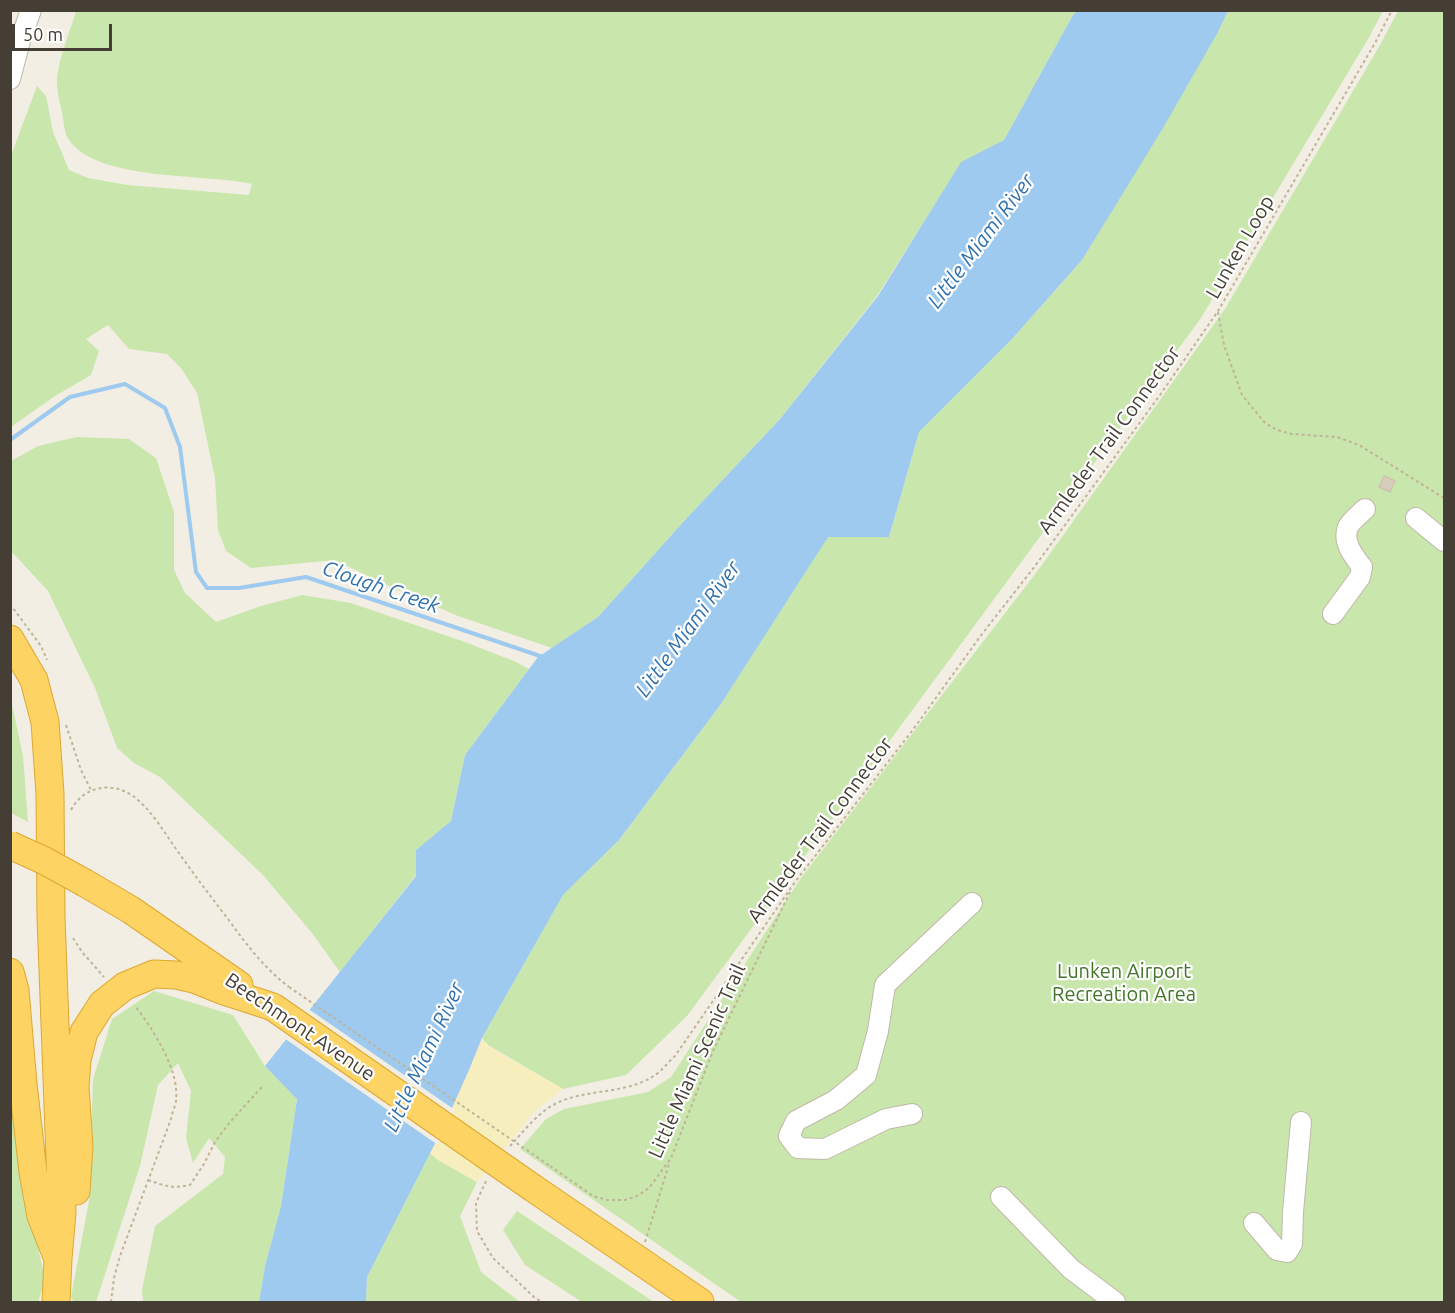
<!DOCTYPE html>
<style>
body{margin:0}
#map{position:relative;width:1455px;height:1313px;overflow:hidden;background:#f2eee4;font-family:Ubuntu,sans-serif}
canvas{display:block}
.frame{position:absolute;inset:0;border:12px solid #443e34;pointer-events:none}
.scale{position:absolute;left:12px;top:24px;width:100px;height:27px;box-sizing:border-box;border:3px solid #443e34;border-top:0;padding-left:8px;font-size:18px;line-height:21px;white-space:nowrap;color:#443e34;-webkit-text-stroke:4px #fff;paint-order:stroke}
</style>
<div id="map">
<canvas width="1455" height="1313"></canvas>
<div class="frame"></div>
<div class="scale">50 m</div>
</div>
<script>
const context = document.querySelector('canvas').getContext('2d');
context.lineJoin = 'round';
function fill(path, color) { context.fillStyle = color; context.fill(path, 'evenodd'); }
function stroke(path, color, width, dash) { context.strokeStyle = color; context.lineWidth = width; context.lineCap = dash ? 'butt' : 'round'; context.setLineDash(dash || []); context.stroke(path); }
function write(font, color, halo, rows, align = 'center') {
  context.font = font + ' Ubuntu,sans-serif'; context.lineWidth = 4.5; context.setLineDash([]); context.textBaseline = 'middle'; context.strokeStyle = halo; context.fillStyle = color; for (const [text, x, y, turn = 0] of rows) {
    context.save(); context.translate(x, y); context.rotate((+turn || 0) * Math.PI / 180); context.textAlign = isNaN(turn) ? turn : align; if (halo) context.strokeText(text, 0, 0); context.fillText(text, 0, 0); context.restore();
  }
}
fill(new Path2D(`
 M76,11h1001l-4,4 -69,125 -43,23 -84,133 -97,123 -95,101 -87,97 -46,31 -94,-32 -78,-34 -45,-22 -84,8 -25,-17 -8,-21 -3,-52 -18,-85 -16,-25 -14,-14 -38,-5 -21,-24 -22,14 13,12 -8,24 -36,21 -44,31 -1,-269 27,-72 9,10 7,36 16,38 19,8 39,7 122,10 3,-11c-47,-11 -153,-2 -183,-44 -5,-7 -5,-19 -7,-27 -2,-11 -6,-25 -5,-36 3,-23 13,-45 19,-66z
 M1228,11h155l-15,28 -167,279 -514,698 -61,59 -63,14 -75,-44 -6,-7 81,-143 56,-55 102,-136 107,-168 61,1 30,-105 93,-93 70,-79 136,-228z
 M1398,11h46v1291h-703l-221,-153 26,-30 18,-10 84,-17 23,-15 130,-199 238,-309 186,-260 155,-264z
 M77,437l52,2 27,19 18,54v58l11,23 31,29 45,-16 41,-11 49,8 111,38 52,20 15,8 -64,86 -14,66 -35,29v25l-76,97 -28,-39 -49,-58 -103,-98 -26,-14 -17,-15 -22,-60 -47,-97 -37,-40v-90l27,-15z
 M10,695l13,61 5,66 -17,-9z
 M154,991l79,24 32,51 32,32 -16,108 -16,60 -6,36h-116l-1,-12 13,-64 68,-52 2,-17 -16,-19 -16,25 -7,-25 5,-47 -13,-28 -20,22 -18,81 -44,136h-22l-3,-5 18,-96 4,-122 19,-60z
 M10,1045l14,135 21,100 -7,22h-27z
 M430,1153l8,7 39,22 -17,34 21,56 39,30h-154l1,-25z
 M517,1211l137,91h-72l-57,-37 -22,-35z`), '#c9e6ac');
fill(new Path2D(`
 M482,1038l6,8 75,43 -28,22 -58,71 -39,-22 -8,-7 39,-83z`), '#f7eebe');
fill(new Path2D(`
 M1077,11h151l-10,21 -55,96 -81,132 -70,79 -93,93 -30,105h-61l-107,167 -102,136 -56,55 -81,143 -13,32 -25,56 -77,151 -1,25h-107l6,-36 16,-60 16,-107 -32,-33 151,-190v-26l35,-29 14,-66 73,-98 60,-40 87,-97 95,-101 98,-123 83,-134 43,-22 69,-125z`), '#9fcaef');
fill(new Path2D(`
 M307,1008l148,102 -17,35 -154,-107z`), '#f2eee4');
stroke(new Path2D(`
 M10,440l60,-43 55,-13 40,24 15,39 16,125 11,16h32l67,-11 237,80`), '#9fcaef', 4);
const building = new Path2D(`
 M1384,476l11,5 -5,11 -11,-5z`);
fill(building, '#d6cdbc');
stroke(building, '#cec3ac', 1.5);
const minor = new Path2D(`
 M10,79l10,-38 11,-31
 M1416,518l28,23
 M1333,614l27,-37 2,-10c-9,-12 -20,-25 -14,-40 3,-6 12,-13 17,-18
 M912,1114l-26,5 -61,30 -27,-1 -9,-12 7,-15 40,-21 30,-25 12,-44 7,-46 87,-82
 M1001,1197l70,72 44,33
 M1254,1223l23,27 10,2 5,-8 1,-32 8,-90`);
const highway = new Path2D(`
 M10,639l24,41 11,42 5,72 1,123 11,295 -4,47 -2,43
 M85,883l46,27 108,75
 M10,972l5,18 8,94 10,88 8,44 15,38
 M533,1188l167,114
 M76,1191l3,-45 -4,-59 2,-27 7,-28 18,-28 23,-18 29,-12 22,1 18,4 30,12 49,16`);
stroke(minor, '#c0b9a9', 22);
stroke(highway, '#dca833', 29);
stroke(new Path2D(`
 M1218,312l6,33 18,50 23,28 12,7 15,4 45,3 22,8 85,53
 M10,604l31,42 6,14
 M66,725l15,45 10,20
 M71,810c13,-24 40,-29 62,-14 19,14 32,38 46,57 16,23 32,44 49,66 18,25 36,49 61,68
 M73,938l9,14 22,25
 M510,1146c14,-15 28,-34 47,-43 31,-15 69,-8 98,-28 7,-4 13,-13 20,-19l120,-174 117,-151 70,-97 53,-68 125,-171 58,-84 157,-268 17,-33
 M550,1166l43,30 14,4h18l12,-4 12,-8 22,-30 42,-107 78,-161
 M148,1180c18,6 23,9 42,5l14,-21 11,-22 15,-20 32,-35
 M486,1181l-10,22 1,28 16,27 42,40 7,4
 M645,1242l25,-81
 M111,1302l3,-24 6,-22 51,-137c1,-6 4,-12 5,-18 4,-30 -23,-72 -41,-95`), '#bfb398', 2, [3, 3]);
stroke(minor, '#fff', 20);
stroke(highway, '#fdd363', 27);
const highwayBridge = new Path2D(`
 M10,845l35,16 40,22
 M273,1007l260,181`);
stroke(highwayBridge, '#dca833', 29, []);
stroke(new Path2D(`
 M289,987l261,179`), '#bfb398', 2, [3, 3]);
stroke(highwayBridge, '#fdd363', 27);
write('20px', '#443e34', '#fff', [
 ["Lunken Loop",1240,247,-60],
 ["Armleder Trail Connector",1109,440,-54],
 ["Armleder Trail Connector",820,830,-53],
 ["Beechmont Avenue",300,1027,34],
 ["Little Miami Scenic Trail",697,1061,-66]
]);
write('20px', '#407428', '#fff', [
 ["Lunken Airport",1124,971],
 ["Recreation Area",1124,994]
]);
write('italic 21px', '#2e71ae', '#fff', [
 ["Little Miami River",981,241,-53],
 ["Clough Creek",381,587,19],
 ["Little Miami River",688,629,-54],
 ["Little Miami River",424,1057,-65]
]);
</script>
